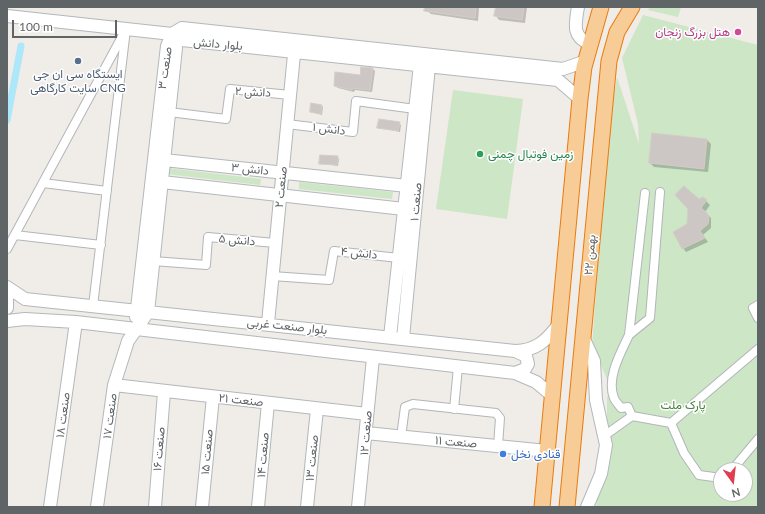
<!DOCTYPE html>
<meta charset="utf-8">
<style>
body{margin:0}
#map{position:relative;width:765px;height:514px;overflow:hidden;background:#f0ece7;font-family:Lato,sans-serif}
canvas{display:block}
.frame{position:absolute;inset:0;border:8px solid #5f6467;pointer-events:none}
.north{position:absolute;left:713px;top:462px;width:40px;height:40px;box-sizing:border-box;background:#fff;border:1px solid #bfc1c2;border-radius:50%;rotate:165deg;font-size:11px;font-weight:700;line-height:16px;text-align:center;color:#5f6467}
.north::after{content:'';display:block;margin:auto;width:14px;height:18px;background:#e03d50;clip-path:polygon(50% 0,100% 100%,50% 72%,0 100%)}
.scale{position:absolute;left:12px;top:20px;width:105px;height:18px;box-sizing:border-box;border:2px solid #5f6467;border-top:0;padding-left:5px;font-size:12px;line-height:14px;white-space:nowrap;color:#5f6467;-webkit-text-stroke:3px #fff;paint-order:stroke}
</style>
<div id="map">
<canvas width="765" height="514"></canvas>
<div class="frame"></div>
<div class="north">N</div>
<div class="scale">100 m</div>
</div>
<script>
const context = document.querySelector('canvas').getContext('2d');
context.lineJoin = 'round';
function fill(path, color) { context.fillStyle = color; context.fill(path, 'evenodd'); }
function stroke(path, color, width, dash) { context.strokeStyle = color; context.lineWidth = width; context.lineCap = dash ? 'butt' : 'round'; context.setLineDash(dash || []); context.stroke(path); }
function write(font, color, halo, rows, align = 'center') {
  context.font = font + ' Lato,Vazirmatn,sans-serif'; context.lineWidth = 3; context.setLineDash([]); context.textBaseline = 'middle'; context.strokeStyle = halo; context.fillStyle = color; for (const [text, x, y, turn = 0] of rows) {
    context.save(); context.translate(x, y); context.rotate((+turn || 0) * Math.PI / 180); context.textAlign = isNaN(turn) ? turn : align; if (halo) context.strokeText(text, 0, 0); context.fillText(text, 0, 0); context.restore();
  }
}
fill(new Path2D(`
 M650,7h31l-3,10 -30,-7z
 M643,15l115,30v462h-162l11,-79v-30l11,-41 -9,26 -17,-37 16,-213 9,-56 22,67 -1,-20 -16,-66zM721,470h24v24h-24z
 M453,90l70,9 -16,120 -71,-10z
 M167,168l94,11 -1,6 -94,-11z
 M299,182l94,10 -1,7 -93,-10z`), '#cce6c6');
fill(new Path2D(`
 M428,7h51l-1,14 -47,-7 -4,-3z
 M497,7h30l-2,16 -26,-3 -3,-4z
 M373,69l2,2 -3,21 -17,-2 -1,2 -16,-4 -3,-2 26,-10z
 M322,106l1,1 -1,8 -11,-3z
 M399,123l2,2 -1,7 -22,-5z
 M707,140l4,4 -3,28 -54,-5 -4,-4z
 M337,157l2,2 -1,7 -18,-3z
 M703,198l7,7 -5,7 6,6v10l-8,7 5,7 -22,10 -3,-4 5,-23 11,-24z`), '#0003');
stroke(new Path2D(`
 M7,120l14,-74`), '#ade7fa', 7);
const building = new Path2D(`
 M425,7h51l-1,11 -51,-7z
 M496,7h28l-2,13 -28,-4z
 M361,67l12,1 -3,22 -18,-2v2l-18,-4 1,-14 25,3z
 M311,103l11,2 -1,9 -11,-2z
 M379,119l21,3 -2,9 -21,-3z
 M652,133l55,6 -3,30 -55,-6z
 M320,155l18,1 -1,9 -18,-1z
 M684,186l15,13 4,-2 4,3 -6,8 6,5 2,5 -1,6 -8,7 5,7 -23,11 -9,-17 14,-8 1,-15 -13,-14z`);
fill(building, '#ccc7c4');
stroke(building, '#d4cdc6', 1);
const street = new Path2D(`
 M169,112l57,7 4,-30 60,6
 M287,124l66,8 3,-31 59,8
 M43,183l64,8
 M15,235l86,10
 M7,249l117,-216
 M153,261l53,4 2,-28 67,6
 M272,276l57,4 5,-29 65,7
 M758,305l-5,3 5,10
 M93,306l33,-277
 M629,335l21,-17 10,-126
 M454,409l4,-42
 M632,416l-4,-9 -7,1c-2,-3 -6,-7 -7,-10 -8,-20 7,-46 15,-63l16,-142
 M671,423l87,-74
 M604,436l28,-20 39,7 13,30 15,22 22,3
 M401,437l4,-30 8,-3 83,9 4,5 -2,28
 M732,470l26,-31`);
const secondary = new Path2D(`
 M578,7c-3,18 -6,30 12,37
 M7,16l165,18 10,6 376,40 22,19
 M172,34l10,-6 381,41 23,-8
 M164,160l243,26
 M162,182l242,27
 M7,287l18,12 490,52c21,0 32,-11 44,-27
 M7,295v13
 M136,317l31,-271 5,-12
 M7,321l18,-2 51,3 439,51 21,9 17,14
 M268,323l27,-279
 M390,337l30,-272
 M583,337l11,24 2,39 10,45 -5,29 -14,33
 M403,338l26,-272
 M515,351l11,5 2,8 -3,5 -10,4
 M114,385l253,29
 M366,433l181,18
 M50,507l26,-185
 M97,507l17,-122 14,-44 20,-29 28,-264 -4,-14
 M155,507l9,-115
 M202,507l11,-110
 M258,507l10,-104
 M307,507l10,-98
 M358,507l15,-149`);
const highway = new Path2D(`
 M542,507l38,-408 4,-32 17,-60
 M567,507l42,-446 8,-29 15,-25`);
stroke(street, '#b2b6b9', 10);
stroke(secondary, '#b3b8bb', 14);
stroke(highway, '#ea7a0e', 17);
stroke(street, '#fff', 8);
stroke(secondary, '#fff', 12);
stroke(highway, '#f7cc97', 15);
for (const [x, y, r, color] of [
 [738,32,4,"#d1479c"],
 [78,61,4,"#5c6f8a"],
 [480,154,4,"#2e9e5b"],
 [503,454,4,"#3f7fe0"]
]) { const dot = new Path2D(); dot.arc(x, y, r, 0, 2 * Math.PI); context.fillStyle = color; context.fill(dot); stroke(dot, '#fff', 1.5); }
write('12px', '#b23c85', '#fff', [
 ["هتل بزرگ زنجان",730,32]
], 'right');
write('12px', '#5f6467', '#fff', [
 ["بلوار دانش",218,44,5],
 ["صنعت ۳",165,68,-82],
 ["دانش ۲",253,92,3],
 ["دانش ۱",329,129,7],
 ["دانش ۳",250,169,6],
 ["صنعت ۲",281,187,-84],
 ["صنعت ۱",416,202,-85],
 ["دانش ۵",237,240,5],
 ["دانش ۴",359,253,6],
 ["۲۲ بهمن",590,255,-85],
 ["بلوار صنعت غربی",287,326,6],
 ["صنعت ۲۱",241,400,6],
 ["صنعت ۱۸",63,415,-82],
 ["صنعت ۱۷",110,416,-82],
 ["صنعت ۱۲",366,433,-85],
 ["صنعت ۱۱",456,442,5],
 ["صنعت ۱۶",159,449,-85],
 ["صنعت ۱۵",207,452,-85],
 ["صنعت ۱۴",263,455,-85],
 ["صنعت ۱۳",312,458,-84]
]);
write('12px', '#4e5e75', '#fff', [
 ["ایستگاه سی ان جی",78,74],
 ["سایت کارگاهی CNG",78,88]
]);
write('12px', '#27864d', '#fff', [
 ["زمین فوتبال چمنی",488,154]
], 'left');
write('12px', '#44823a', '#fff', [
 ["پارک ملت",683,405]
]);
write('12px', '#366cbe', '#fff', [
 ["قنادی نخل",511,454]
], 'left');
</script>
